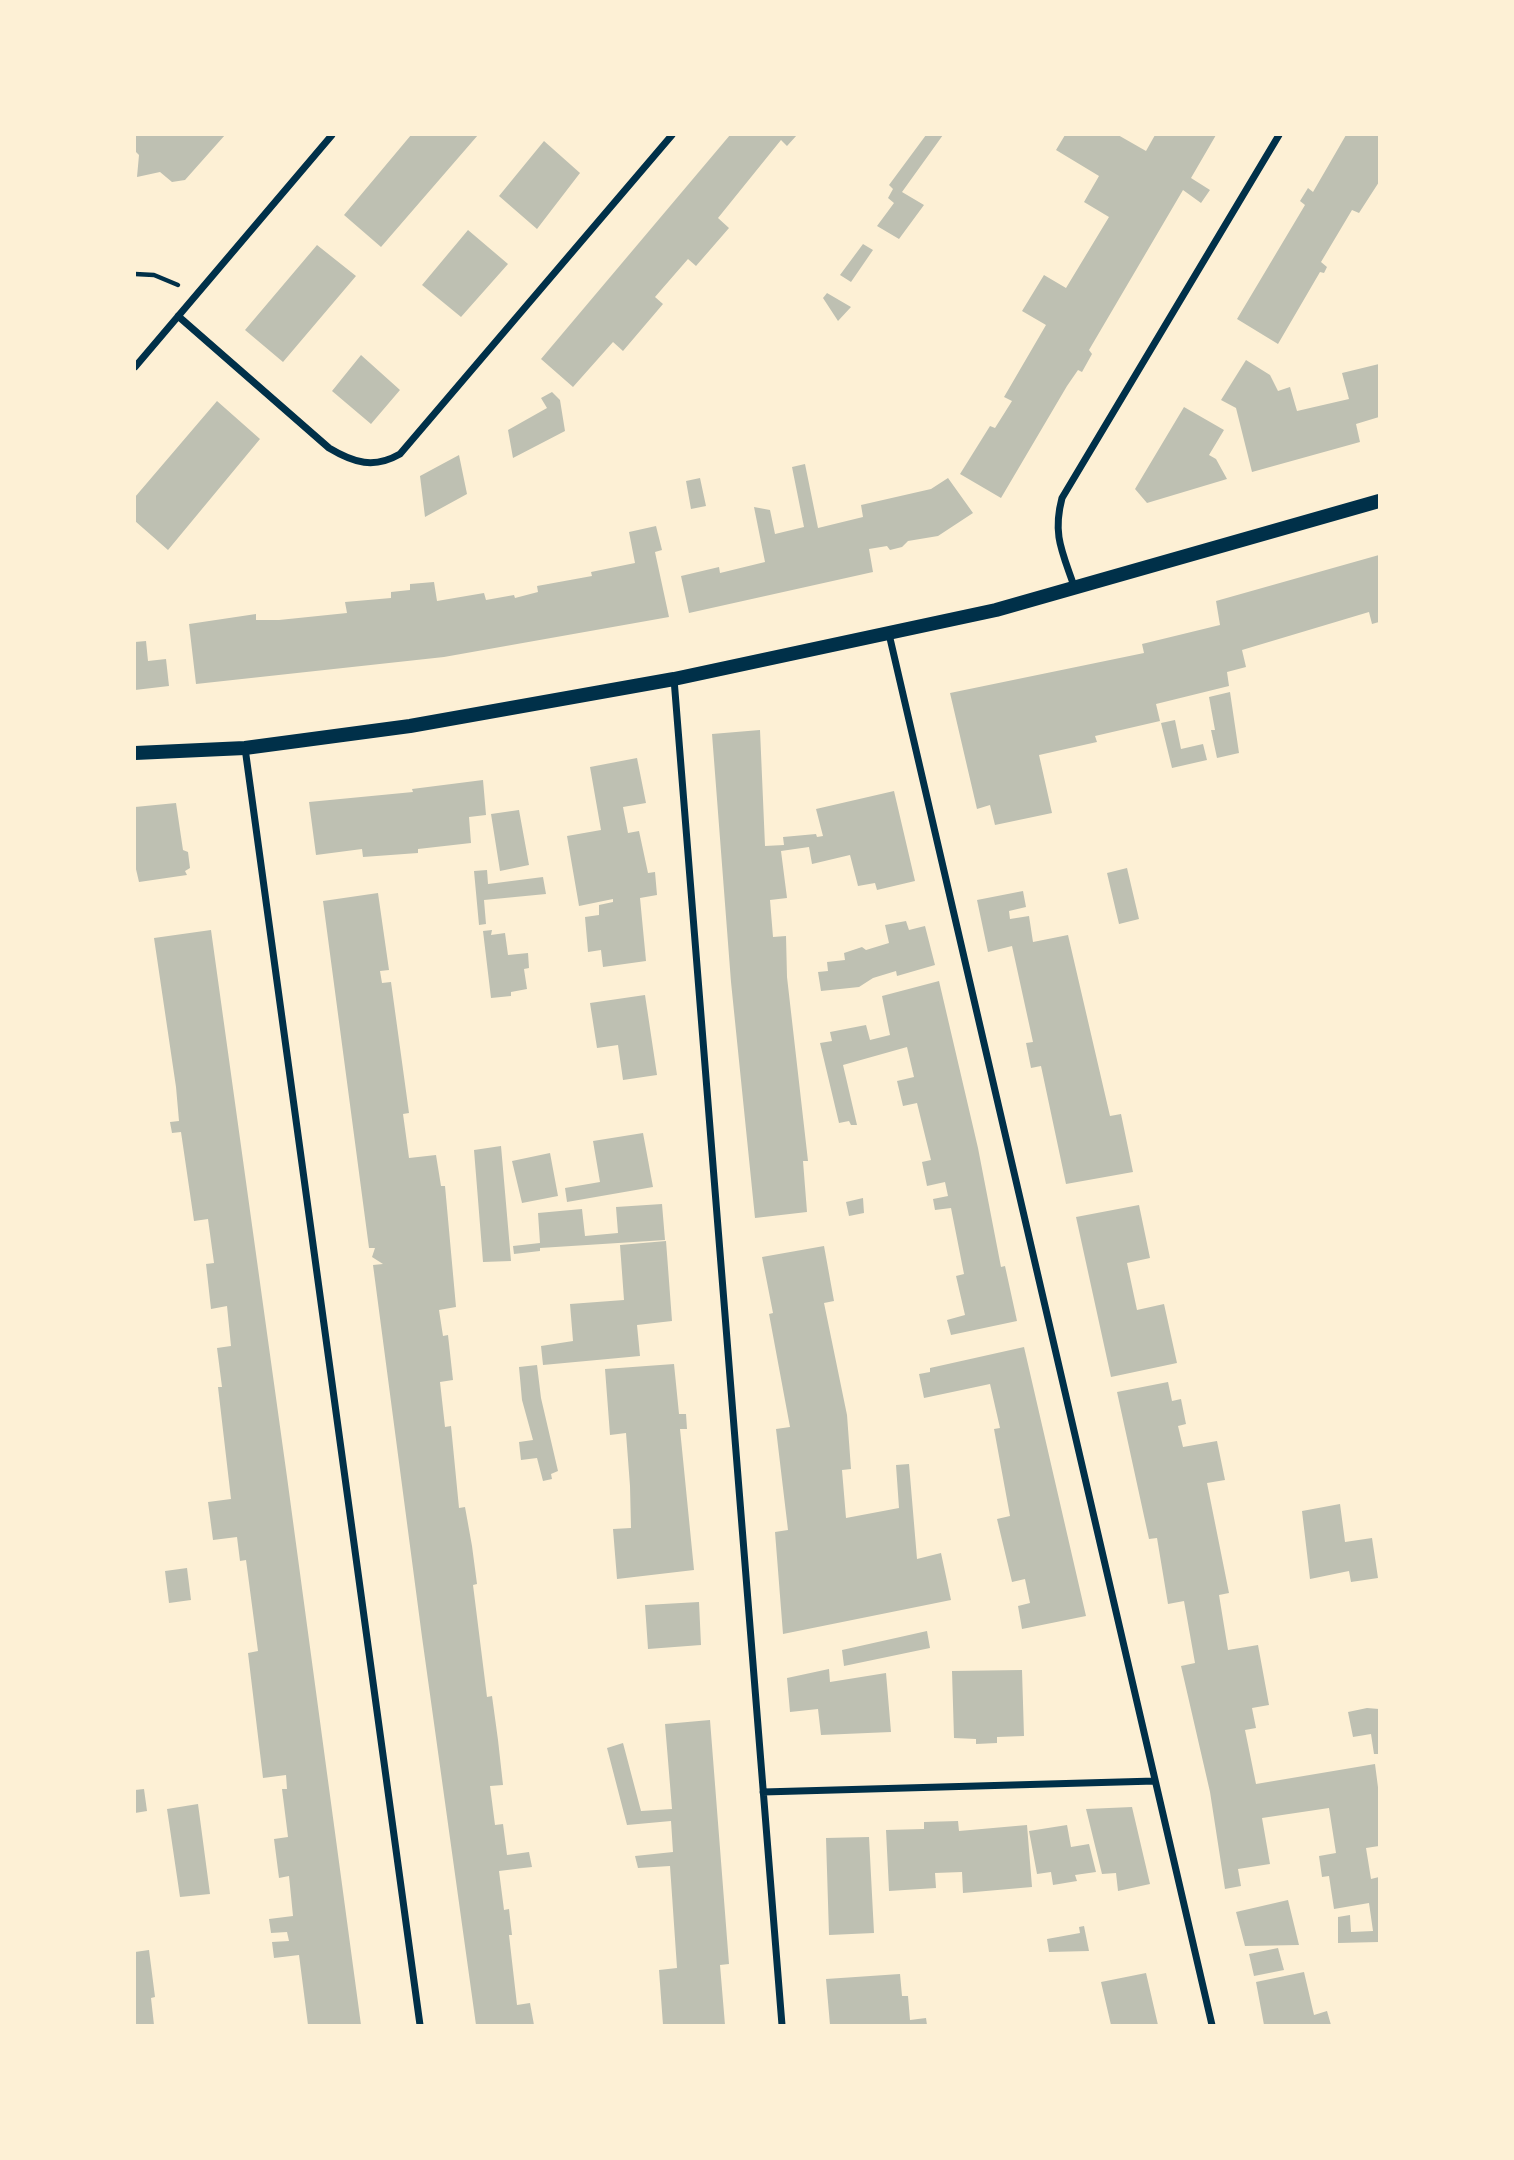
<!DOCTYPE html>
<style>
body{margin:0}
#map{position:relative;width:1514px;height:2160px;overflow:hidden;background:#fdf0d5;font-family:Bitter,serif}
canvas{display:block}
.frame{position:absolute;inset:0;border:136px solid #fdf0d5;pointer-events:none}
</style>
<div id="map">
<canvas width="1514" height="2160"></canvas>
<div class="frame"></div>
</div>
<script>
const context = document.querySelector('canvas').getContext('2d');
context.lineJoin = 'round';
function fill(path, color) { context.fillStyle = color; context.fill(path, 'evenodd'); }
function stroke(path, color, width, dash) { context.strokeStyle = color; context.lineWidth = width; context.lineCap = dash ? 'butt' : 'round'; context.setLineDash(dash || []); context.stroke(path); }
fill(new Path2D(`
 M135,135h90l-40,45 -13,2 -12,-10 -23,5 2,-22 -4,-4z
 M411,135h67l-97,112 -37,-32z
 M730,135h67l-10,11 -6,-6 -63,78 11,10 -33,38 -8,-7 -33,38 8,7 -40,47 -10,-9 -40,45 -32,-28z
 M926,135h17l-41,57 22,13 -25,34 -22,-13 17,-23 -6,-5 5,-9 -4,-4z
 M1065,135h53l28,16 9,-16h61l-25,43 19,12 -9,13 -18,-13 -94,160 3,4 -10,18 -4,-2 -11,16 -66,112 -41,-24 30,-48 5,2 17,-27 -8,-4 42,-72 -24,-14 22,-36 22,13 43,-71 -25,-15 15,-26 -43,-26z
 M1346,135h33v47l-20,31 -7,-3 -31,52 6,5 -3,6 -4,-1 -42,72 -41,-25 68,-114 -5,-4 8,-13 5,4z
 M544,141l36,32 -43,56 -38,-33z
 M468,230l40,34 -47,53 -39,-32z
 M863,244l10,6 -22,32 -11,-7z
 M317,245l39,31 -73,86 -38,-32z
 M827,293l24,14 -13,14 -15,-23z
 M361,355l39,35 -29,34 -39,-33z
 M1246,360l24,15 8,16 12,-4 7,24 52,-12 -7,-26 37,-9v53l-23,7 4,18 -108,30 -16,-64 -15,-8z
 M552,392l8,8 5,31 -52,27 -5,-28 39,-22 -6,-10z
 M217,401l43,38 -92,111 -33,-29v-24z
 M1184,407l40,23 -15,25 7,4 11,20 -80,24 -12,-14z
 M459,455l8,39 -42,23 -5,-41z
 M805,464l13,64 45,-11 -2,-12 70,-16 17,-11 25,35 -35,23 -30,5 -6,6 -12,3 -3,-4 -18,3 4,23 -184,41 -8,-37 38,-9 1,6 45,-11 -11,-55 16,3 5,24 29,-7 -12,-60z
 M700,478l6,28 -15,3 -5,-28z
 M656,526l6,24 -7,2 14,65 -225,40 -248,27 -7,-60 67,-10v6h23l68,-7 -2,-11 46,-4v-6l19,-2v-6l24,-2 3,19 47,-8 2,7 28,-5 1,3 23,-6 -1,-6 55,-10 -1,-4 44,-9 -6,-31z
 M1379,555v67l-7,2 -3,-12 -127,38 4,17 -19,5 2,14 -73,18 4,17 -65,15 2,6 -58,13 13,58 -57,12 -5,-20 -13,4 -27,-116 194,-40 -2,-9 78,-19 -4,-24z
 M146,641l2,20 18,-2 3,27 -34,4v-48z
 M1230,692l9,61 -22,5 -6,-28h4l-6,-33z
 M1175,720l6,29 22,-5 4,16 -35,8 -11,-45z
 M760,730l5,116 19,-1 -1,-8 33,-3 1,3 6,-1 -7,-27 78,-18 21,90 -38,9 -2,-7 -17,3 -8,-31 -38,9 -3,-17 -28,4 6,47 -17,2 3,37 13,-1 1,41 21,184h-5l4,51 -52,6 -24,-236 -19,-248z
 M637,758l9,45 -23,4 5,26 11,-2 9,42 7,-1 2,23 -17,3 6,63 -43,6 -2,-17 -13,2 -3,-35 14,-2v-10l14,-3v-3l-34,7 -12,-70 34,-6 -11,-63z
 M483,780l3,35 -17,2 2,26 -53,6v4l-55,4 -1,-8 -46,6 -7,-53 104,-10 -1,-3z
 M176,803l7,47 5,2 2,16 -5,3 2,4 -48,7 -4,-17v-58z
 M519,810l10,55 -29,6 -9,-57z
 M1127,868l12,51 -20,5 -12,-51z
 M487,870l1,14 55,-7 3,17 -62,6 2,24 -7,1 -5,-54z
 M1023,891l3,16 -17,4 1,8 19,-3 4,26 35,-7 42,181 11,-2 12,58 -67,12 -25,-118 -10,2 -5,-25 7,-1 -21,-96 -24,6 -11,-52z
 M378,893l11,77 -9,1 2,12 9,-1 18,131 -6,1 6,44 27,-3 5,31h4l11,121 -17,3 4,26 5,-1 5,45 -13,2 5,45 6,-1 8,82 6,-1 7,39 5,38 -4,1 14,112 5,-1 6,44 5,45 -13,1 5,39 8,-1 4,31 22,-3 3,15 -33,4 5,39 5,-1 3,26h-3l8,70 13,-2 4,22h-58l-54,-388 -49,-372 10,-1 -11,-7 3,-9h-6l-46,-347z
 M906,921l3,9 16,-4 10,39 -38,11 -1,-5 -23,7 -14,9 -38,4 -3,-19 10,-1 -1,-9 18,-2 -1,-7 18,-6 4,3 23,-7 -4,-18z
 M211,930l76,547 74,548h-53l-9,-70 -25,3 -2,-16 17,-1 -2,-9 -16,1 -2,-14 24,-3 -4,-40 -10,2 -5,-39 14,-2 -6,-48h5l-1,-14 -23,3 -15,-125 10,-2 -12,-91 -6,1 -3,-24 -24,3 -5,-38 23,-3 -13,-112h4l-5,-39 14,-2 -4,-40 -16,3 -5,-45 8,-1 -6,-44 -14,2 -13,-89 -9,1 -2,-11 9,-1 -3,-34 -22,-149z
 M492,930l-1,5 14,-2 3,22 20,-2 1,15 -5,1 3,20 -16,3v4l-20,2 -8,-67z
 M939,981l39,167 23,119 4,-1 12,55 -66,14 -4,-15 18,-5 -9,-39 8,-2 -13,-66 -16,2 -2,-11 15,-3 -3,-14 -18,4 -5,-24 9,-2 -14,-57 -14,3 -6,-25 17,-4 -7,-30 -64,18 14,60h-6l-2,-4 -10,2 -19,-80 12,-2 -2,-9 36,-7 4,15 20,-5 -8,-39z
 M645,995l12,80 -34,5 -5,-35 -21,3 -7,-45z
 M643,1133l10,54 -86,15 -2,-14 35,-6 -7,-41z
 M501,1146l10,115 -28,1 -9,-112z
 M550,1153l8,43 -36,7 -10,-42z
 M863,1198l1,15 -15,3 -3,-14z
 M662,1204l3,36 -125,8v3l-26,3 -1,-8 27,-3 -2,-30 44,-4 3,27 33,-3 -2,-26z
 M1139,1205l11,53 -23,5 10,47 27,-6 13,59 -66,14 -35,-160z
 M666,1241l6,80 -35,4 3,31 -97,9 -2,-19 32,-5 -3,-37 54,-4 -4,-55z
 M824,1246l10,55 -10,2 23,112 4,54 -9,1 4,48 53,-10 -3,-43 13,-1 8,95 24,-6 10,47 -168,34 -8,-102 13,-2 -12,-101 14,-2 -21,-113 4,-1 -11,-56z
 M1024,1347l62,269 -64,13 -4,-23 12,-3 -5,-24 -13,3 -15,-63 13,-3 -16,-87 6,-1 -10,-44 -66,14 -5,-24 11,-2v-4z
 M674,1364l5,50h7l1,15h-7l14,141 -77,9 -4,-50 18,-1 -1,-42 -4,-53 -16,2 -5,-66z
 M537,1365l4,33 17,73 -7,3 1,5 -9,2 -6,-23 -16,2 -2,-18 14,-2 -11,-40 -3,-33z
 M1168,1382l4,19 9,-2 5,25 -8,2 5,21 34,-6 8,39 -18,3 22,110 -10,2 9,55 30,-5 11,60 -17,3 4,20 -11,2 11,54 119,-20 4,31v51l-13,2 5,31 8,-2v65l-41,1v-26l12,-2 1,17 22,-1 -4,-28 -35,6 -5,-33 -7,1 -3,-21 17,-3 -7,-45 -67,10 8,46 -32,5 3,17 -16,3 -15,-97 -29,-126 14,-3 -11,-62 -16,3 -11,-66 -8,1 -32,-147z
 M1340,1504l5,38 27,-4 6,40 -27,4 -2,-11 -39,8 -8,-68z
 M187,1568l4,32 -22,3 -4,-32z
 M699,1602l2,43 -53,4 -3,-44z
 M927,1631l3,17 -86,18 -2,-16z
 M829,1669l1,13 56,-9 5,59 -70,3 -3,-26 -28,3 -3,-34z
 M1022,1670l2,66 -27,1v6l-21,1v-5l-22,-1 -2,-67z
 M1367,1708l12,1v45h-5l-3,-20 -18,3 -5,-25z
 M710,1720l19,244 -9,1 5,60h-62l-4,-55 18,-2 -7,-102 -32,2 -3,-12 38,-4 -2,-31 -44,4 -20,-77 16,-5 18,68 31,-2 -7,-85z
 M144,1789l3,22 -12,2v-23z
 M198,1804l12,90 -30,3 -13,-88z
 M1132,1807l18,77 -32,7 -2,-18 -14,1 -16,-65z
 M958,1821l1,10 68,-6 5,62 -69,6 -1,-21 -27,1 1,15 -47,3 -3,-61 38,-1v-7z
 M1067,1825l4,22 18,-3 7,28 -21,3 2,6 -24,4 -2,-13 -14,2 -8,-43z
 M869,1837l5,96 -45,2 -3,-97z
 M1288,1900l11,45 -54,1 -9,-34z
 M1084,1926l5,25 -40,1 -2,-13 33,-6 -1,-6z
 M1278,1948l6,22 -30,6 -5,-22z
 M149,1950l6,47 -4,1 3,27h-19v-73z
 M1304,1972l10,43 13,-4 4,14h-67l-8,-43z
 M1146,1973l12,52h-47l-10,-43z
 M900,1974l2,22h6l2,24 16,-2 1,7h-97l-4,-46z`), '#bec0b2');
stroke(new Path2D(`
 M135,274l19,1 24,10`), '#003049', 4.5);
stroke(new Path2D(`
 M178,316l151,132c25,15 45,21 71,6l272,-319
 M135,367l197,-232
 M1075,589c-12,-36 -23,-53 -13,-91l217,-363
 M889,634l323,1391
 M674,679l108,1346
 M245,748l175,1277
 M763,1792l392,-11`), '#003049', 7);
stroke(new Path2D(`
 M135,753l110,-5 165,-22 264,-47 322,-69 383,-109`), '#003049', 14);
</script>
